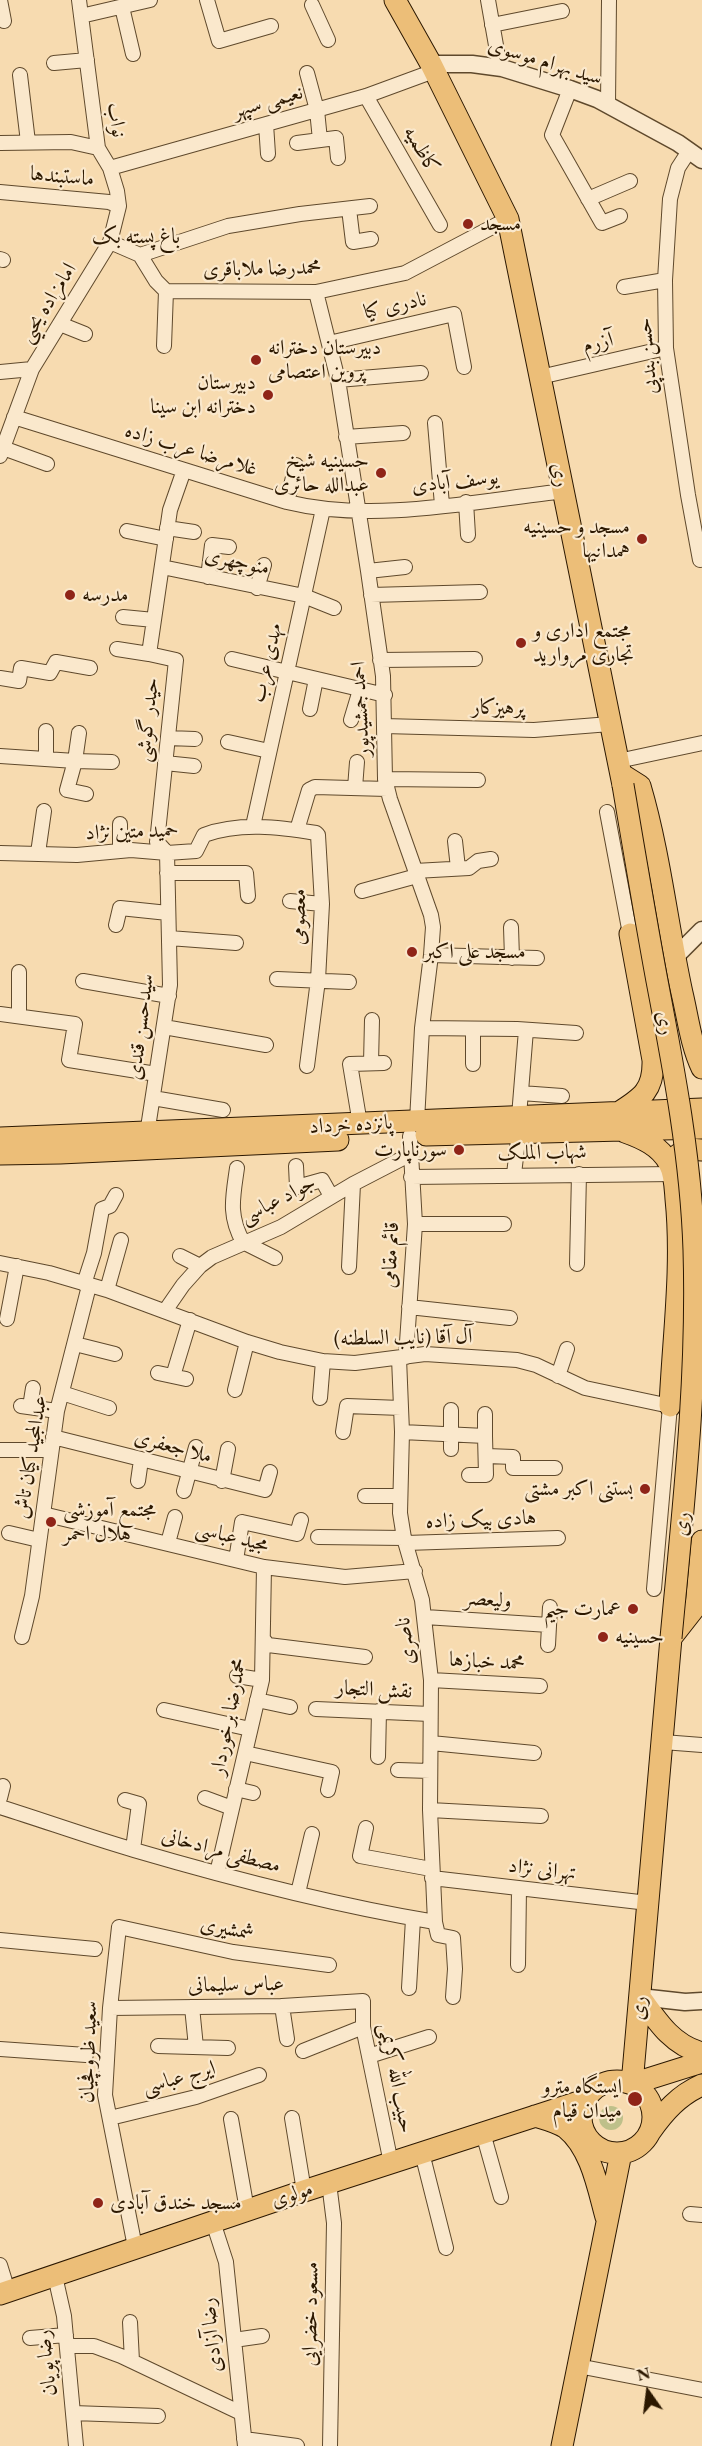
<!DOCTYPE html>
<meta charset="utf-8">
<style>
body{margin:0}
#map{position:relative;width:702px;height:2446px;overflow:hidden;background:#f7dbb0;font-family:"EB Garamond",serif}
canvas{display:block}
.north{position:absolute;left:618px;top:2362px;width:60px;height:60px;-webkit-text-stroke:4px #fae8cc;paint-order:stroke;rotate:346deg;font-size:16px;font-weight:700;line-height:24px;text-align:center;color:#2c1800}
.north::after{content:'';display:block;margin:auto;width:21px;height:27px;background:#2c1800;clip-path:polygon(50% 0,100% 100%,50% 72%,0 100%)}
</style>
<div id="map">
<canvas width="702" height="2446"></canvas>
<div class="north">N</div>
</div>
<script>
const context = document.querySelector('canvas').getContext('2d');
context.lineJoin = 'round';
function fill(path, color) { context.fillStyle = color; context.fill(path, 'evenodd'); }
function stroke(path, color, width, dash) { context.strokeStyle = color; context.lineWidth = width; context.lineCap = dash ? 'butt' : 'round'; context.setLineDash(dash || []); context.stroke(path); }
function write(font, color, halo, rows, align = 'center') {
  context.font = font + ' "EB Garamond",Amiri,serif'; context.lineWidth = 4.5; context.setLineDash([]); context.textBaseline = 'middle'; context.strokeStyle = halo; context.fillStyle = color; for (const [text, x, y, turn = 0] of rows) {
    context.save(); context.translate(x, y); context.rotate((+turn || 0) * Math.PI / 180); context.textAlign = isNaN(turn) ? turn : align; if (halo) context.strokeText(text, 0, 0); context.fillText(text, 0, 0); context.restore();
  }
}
fill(new Path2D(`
 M599 2118a12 12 0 1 1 24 0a12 12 0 1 1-24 0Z`), '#bec08a');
const minor = new Path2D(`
 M0,0l4,21
 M207,0l12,41 52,-15
 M488,0l12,68
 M312,5l16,35
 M122,7l11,47
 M81,16l69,-16
 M492,25l70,-14
 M54,63l33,-3
 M307,73l10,37 3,30
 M20,75l8,67
 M570,89l-18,46 50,88 18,-7
 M366,96l74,129
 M608,105l1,-105
 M266,124l2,30
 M0,143l71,-1 27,6
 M297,143l39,-5 2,20
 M689,151l-11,17 -8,31 -5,81 1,68 22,147 12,65
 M110,168l256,-72 68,-25
 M0,192l109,10 10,4
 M588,199l42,-18
 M349,209l4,33 18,-3
 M110,242l30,13 16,26 10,10 150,1 89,-19 93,-49
 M140,255l88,-29 72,-12 70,-8
 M0,259l3,1
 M624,287l41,-7
 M316,292l22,88 30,191 15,105 2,103 5,20 41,116 2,12 -2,28 -9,73 -5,93
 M60,324l25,10
 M329,343l125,-29 10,53
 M164,346l2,-55
 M0,372l32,-3
 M540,377l126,-29
 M338,380l83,-7
 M14,417l273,85c85,21 184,0 270,-10
 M435,423l7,82
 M346,437l57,-4
 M3,448l44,16
 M0,456l32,-87 78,-127 9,-36 -2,-15 -7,-23 -12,-20 -19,-148
 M287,502l9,-37
 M466,502l2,33
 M167,528l27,4
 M127,531l39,8
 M162,567l142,29 30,12
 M368,571l37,-4
 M208,577l4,-32 17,2
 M257,588l7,-23
 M371,595l109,-3
 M123,617l31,3
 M117,649l32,5
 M232,659l153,36
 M380,660l95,-1
 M0,678l19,3 2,-13 29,5 6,-11 34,6
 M310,709l6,-30
 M351,720l9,-30
 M384,726l150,4 76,-6
 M46,731v28
 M79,733l-4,28 37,1
 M168,738l27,1
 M228,742l41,9
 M0,756l75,5 -8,29 19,4
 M618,761l84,-18
 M165,763l29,3
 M385,779l93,1
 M355,788l2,-26
 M607,812l23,122
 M120,824v27
 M253,826l70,-317
 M297,830l12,-40 6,-3 72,2
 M455,841l3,27
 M0,853l77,2 54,-5 36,3 29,-2 8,-16c36,-13 75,-8 112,-2l2,2 4,69 -4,76 -11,86
 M38,853l6,-42
 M167,853l-10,-11 19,-182 -27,-6 21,-144 14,-40
 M415,871l54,-3 9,-7 13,-2
 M167,873h79l2,23
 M362,891l55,-15
 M290,901l32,3
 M116,925l4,-17 48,5
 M511,927l1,31
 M169,938l67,5
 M431,955l106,3
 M19,972v44
 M277,979l72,3
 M83,981l86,15
 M0,1014l75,10 -6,36 81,13 6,2
 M164,1027l102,18
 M422,1028l95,1 59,4
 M473,1030v34
 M371,1063l1,-43
 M521,1093l41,3
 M153,1098l70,12
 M519,1116l7,-86
 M360,1124l-10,-60 34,-1
 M147,1134l23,-149 -3,-132
 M296,1166l1,21 25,-7 9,16
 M237,1168c-4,29 -9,47 6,74
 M514,1174l5,-42
 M411,1177l263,-3
 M415,1224h89
 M243,1242l32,16
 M180,1256l20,10
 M0,1263l49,10 58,17 140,52 33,10 43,9 32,2 70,-9 92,6 19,5 49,23 85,18 -16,183
 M577,1264l2,-90
 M349,1267l4,-83
 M84,1284l10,-31 8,-44 8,-3 6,-11
 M107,1290l14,-50
 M409,1307l101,11
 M165,1311l18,-26 17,-19 12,-9 69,-30 72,-43 56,-29
 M7,1319l10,-53
 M75,1344l40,10
 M406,1357l9,-133 -5,-88
 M399,1358l3,74 -2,81 4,25 18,62 9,80 -1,130 5,112 3,13 15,3 2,31 -2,28
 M158,1373l28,6
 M173,1376l17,-56
 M558,1376l9,-27
 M235,1390l12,-48
 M62,1393l47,15
 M320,1398l3,-37
 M21,1406l36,5
 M30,1407l3,-19
 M451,1410v39
 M343,1432l4,-26 54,2
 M402,1432l83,4 1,39h-17
 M485,1436v-22
 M53,1437l212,53 5,-18
 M0,1450h51
 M487,1456l26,1v11h42
 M138,1481l3,-21
 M222,1481l6,-32
 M184,1491l12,-44
 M365,1496h35
 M43,1514l221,53 81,10 70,-6
 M9,1533l30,7
 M318,1537l86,1
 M168,1543l7,-26
 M406,1543l152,-5
 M236,1560l6,-38 55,12 4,-14
 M425,1617l124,8
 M22,1637l10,-41 25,-185 32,-125
 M264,1640l4,5 97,12
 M548,1645l2,-38
 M237,1676l25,4
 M431,1680l109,6
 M257,1700l33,7
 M316,1709l114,5
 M164,1710l86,19
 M663,1742l39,3
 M431,1743l103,10
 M245,1753l87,19 -4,18
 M378,1757l1,-46
 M398,1770l32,1
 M236,1789l17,4
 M0,1798l3,-12
 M205,1798l27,10
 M125,1800l14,4 -6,45
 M0,1807c45,14 89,30 134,43 99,29 199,55 301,72
 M430,1810l111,6
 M366,1828l-6,28 71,13
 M217,1873l45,-193 2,-113
 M432,1878l216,25
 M298,1893l14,-59
 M0,1940l95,9
 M518,1965l1,-77
 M409,1988l4,-69
 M282,2006l5,33
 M192,2007l4,40
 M110,2008l172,-2 81,-5v26l28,136
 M158,2046l70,2
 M0,2049l86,6
 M303,2051l60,-24
 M369,2056l60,-19
 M110,2118l86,-21 63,-22
 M292,2118l12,73
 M231,2119l16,91
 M483,2133l18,64
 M422,2153l24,95
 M329,2183l5,40 -4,223
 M690,2214l12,1
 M213,2222l13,40 19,184
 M135,2247l-30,-152 5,-87 9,-81 114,25 96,13
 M0,2265l8,26
 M55,2276l9,40 12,130
 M130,2322l2,39
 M30,2338l36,-3
 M234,2340l28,-4
 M67,2346h27l27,10 120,57
 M578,2366l124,24
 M73,2413l85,3
 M244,2439l53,7`);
const tertiary = new Path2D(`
 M431,64h41l30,4 68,21 27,10 81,44 24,17
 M675,957l27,-27
 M640,1997l45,5 17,-1`);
const primary = new Path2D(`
 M395,0l36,64 77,155 115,566
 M621,774l19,12c20,68 27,138 42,207 6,25 9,52 20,75
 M618,1113c24,-15 36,-23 35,-53l-23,-126
 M625,1132c17,6 35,14 44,31 6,11 6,23 7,36 7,68 -3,139 -6,207
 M426,1135l276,-7
 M0,1138l702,-29
 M0,1154l60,-1 278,-13
 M675,1164l4,-10 10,-5 13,1
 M640,1997c17,24 32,48 62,56
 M581 2117a36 36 0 1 1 72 0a36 36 0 1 1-72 0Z
 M632,2084l39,-446 25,-32 6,-65
 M632,2084l70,-22
 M535,2116c10,3 22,6 31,12 25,20 32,60 40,89
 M650,2132c14,-20 29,-37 52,-47
 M0,2294l304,-103 281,-91
 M562,2446l59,-293`);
stroke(minor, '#5f492c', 16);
stroke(tertiary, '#5f492c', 19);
stroke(primary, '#2c1800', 23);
stroke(minor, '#fae8cc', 14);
stroke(tertiary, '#fae8cc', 16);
stroke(primary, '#ecbe78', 21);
const primaryBridge = new Path2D(`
 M623,785c11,65 22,131 34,196 17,89 34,178 37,269 4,130 -11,259 -23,388`);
stroke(primaryBridge, '#2c1800', 23, []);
stroke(primaryBridge, '#ecbe78', 21);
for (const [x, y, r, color] of [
 [468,224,6,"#8f2418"],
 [256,360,6,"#8f2418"],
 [268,395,6,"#8f2418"],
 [381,473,6,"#8f2418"],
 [642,539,6,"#8f2418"],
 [70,595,6,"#8f2418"],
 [521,643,6,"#8f2418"],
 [412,952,6,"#8f2418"],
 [459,1150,6,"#8f2418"],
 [645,1489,6,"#8f2418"],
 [51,1522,6,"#8f2418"],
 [633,1609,6,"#8f2418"],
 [603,1637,6,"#8f2418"],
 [635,2099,8,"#8f2418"],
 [98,2203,6,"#8f2418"]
]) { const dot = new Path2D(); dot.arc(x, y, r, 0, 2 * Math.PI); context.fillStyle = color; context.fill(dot); stroke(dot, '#fae8cc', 2); }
write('21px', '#2c1800', '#fae8cc', [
 ["سید بهرام موسوی",545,62,17],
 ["نعیمی سپهر",268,102,-16],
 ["نواب",116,120,81],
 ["کاظمیه",421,150,60],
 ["ماستبندها",62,177,5],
 ["محمدرضا ملاباقری",262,269,-1],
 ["امامزاده یحیی",48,303,-58],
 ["نادری کیا",395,306,-13],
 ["آزرم",598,343,-13],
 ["حسن بندپی",648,356,-95],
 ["غلامرضا عرب زاده",191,450,17],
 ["ری",560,475,79],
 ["یوسف آبادی",455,482,-6],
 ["منوچهری",237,562,12],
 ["مهدی عرب",267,663,-77],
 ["پرهیزکار",498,708,1],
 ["احمد جمشیدپور",361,709,-93],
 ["حیدر گوشی",148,720,-84],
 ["حمید متین نژاد",132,832,-2],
 ["معصومی",299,917,-89],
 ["ری",665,1023,79],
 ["سیدحسن قندی",141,1027,-83],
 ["پانزده خرداد",351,1125,-3],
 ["شهاب الملک",542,1153,-1],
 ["جواد عباسی",278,1200,-27],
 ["قائم مقامی",391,1255,-87],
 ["آل آقا (نایب السلطنه)",403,1338,-1],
 ["ملا جعفری",173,1447,15],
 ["عبدالمجید کیان تاش",31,1457,-81],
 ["هادی بیک زاده",481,1520,-2],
 ["ری",682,1524,-85],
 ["مجید عباسی",232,1537,14],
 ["ولیعصر",488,1600,4],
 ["ناصری",406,1641,-96],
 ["محمد خبازها",487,1662,3],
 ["نقش التجار",374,1690,3],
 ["محمدرضا برخوردار",229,1717,-79],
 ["مصطفی مرادخانی",221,1851,15],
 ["تهرانی نژاد",542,1870,7],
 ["شمشیری",227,1929,10],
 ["عباس سلیمانی",236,1985,-1],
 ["ری",639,2008,-85],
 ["سعید ظروفچیان",89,2052,-88],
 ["ایرج عباسی",179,2078,-16],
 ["حبیب الله کریمی",396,2078,79],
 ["مولوی",292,2195,-18],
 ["مسعود خضرایی",311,2314,-89],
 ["رضا آزادی",212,2335,-96],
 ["رضا پویان",47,2363,-96]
]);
write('21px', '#2c1800', '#fae8cc', [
 ["مسجد",480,224],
 ["دبیرستان دخترانه",268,348],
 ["پروین اعتصامی",268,372],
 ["دبیرستان",256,383,"right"],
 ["دخترانه ابن سینا",256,407,"right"],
 ["حسینیه شیخ",369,461,"right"],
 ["عبدالله حائری",369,485,"right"],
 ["مسجد و حسینیه",630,527,"right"],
 ["همدانیها",630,551,"right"],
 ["مدرسه",82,595],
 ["مجتمع اداری و",533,631],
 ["تجاری مروارید",533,655],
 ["مسجد علی اکبر",424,952],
 ["سورناپارت",447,1150,"right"],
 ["بستنی اکبر مشتی",633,1489,"right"],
 ["مجتمع آموزشی",63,1510],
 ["هلال احمر",63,1534],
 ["عمارت جیم",621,1609,"right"],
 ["حسینیه",615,1637],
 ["ایستگاه مترو",622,2087,"right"],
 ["میدان قیام",622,2111,"right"],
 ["مسجد خندق آبادی",110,2203]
], 'left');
write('22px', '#2c1800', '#fae8cc', [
 ["باغ پسته بک",136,237]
]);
</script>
